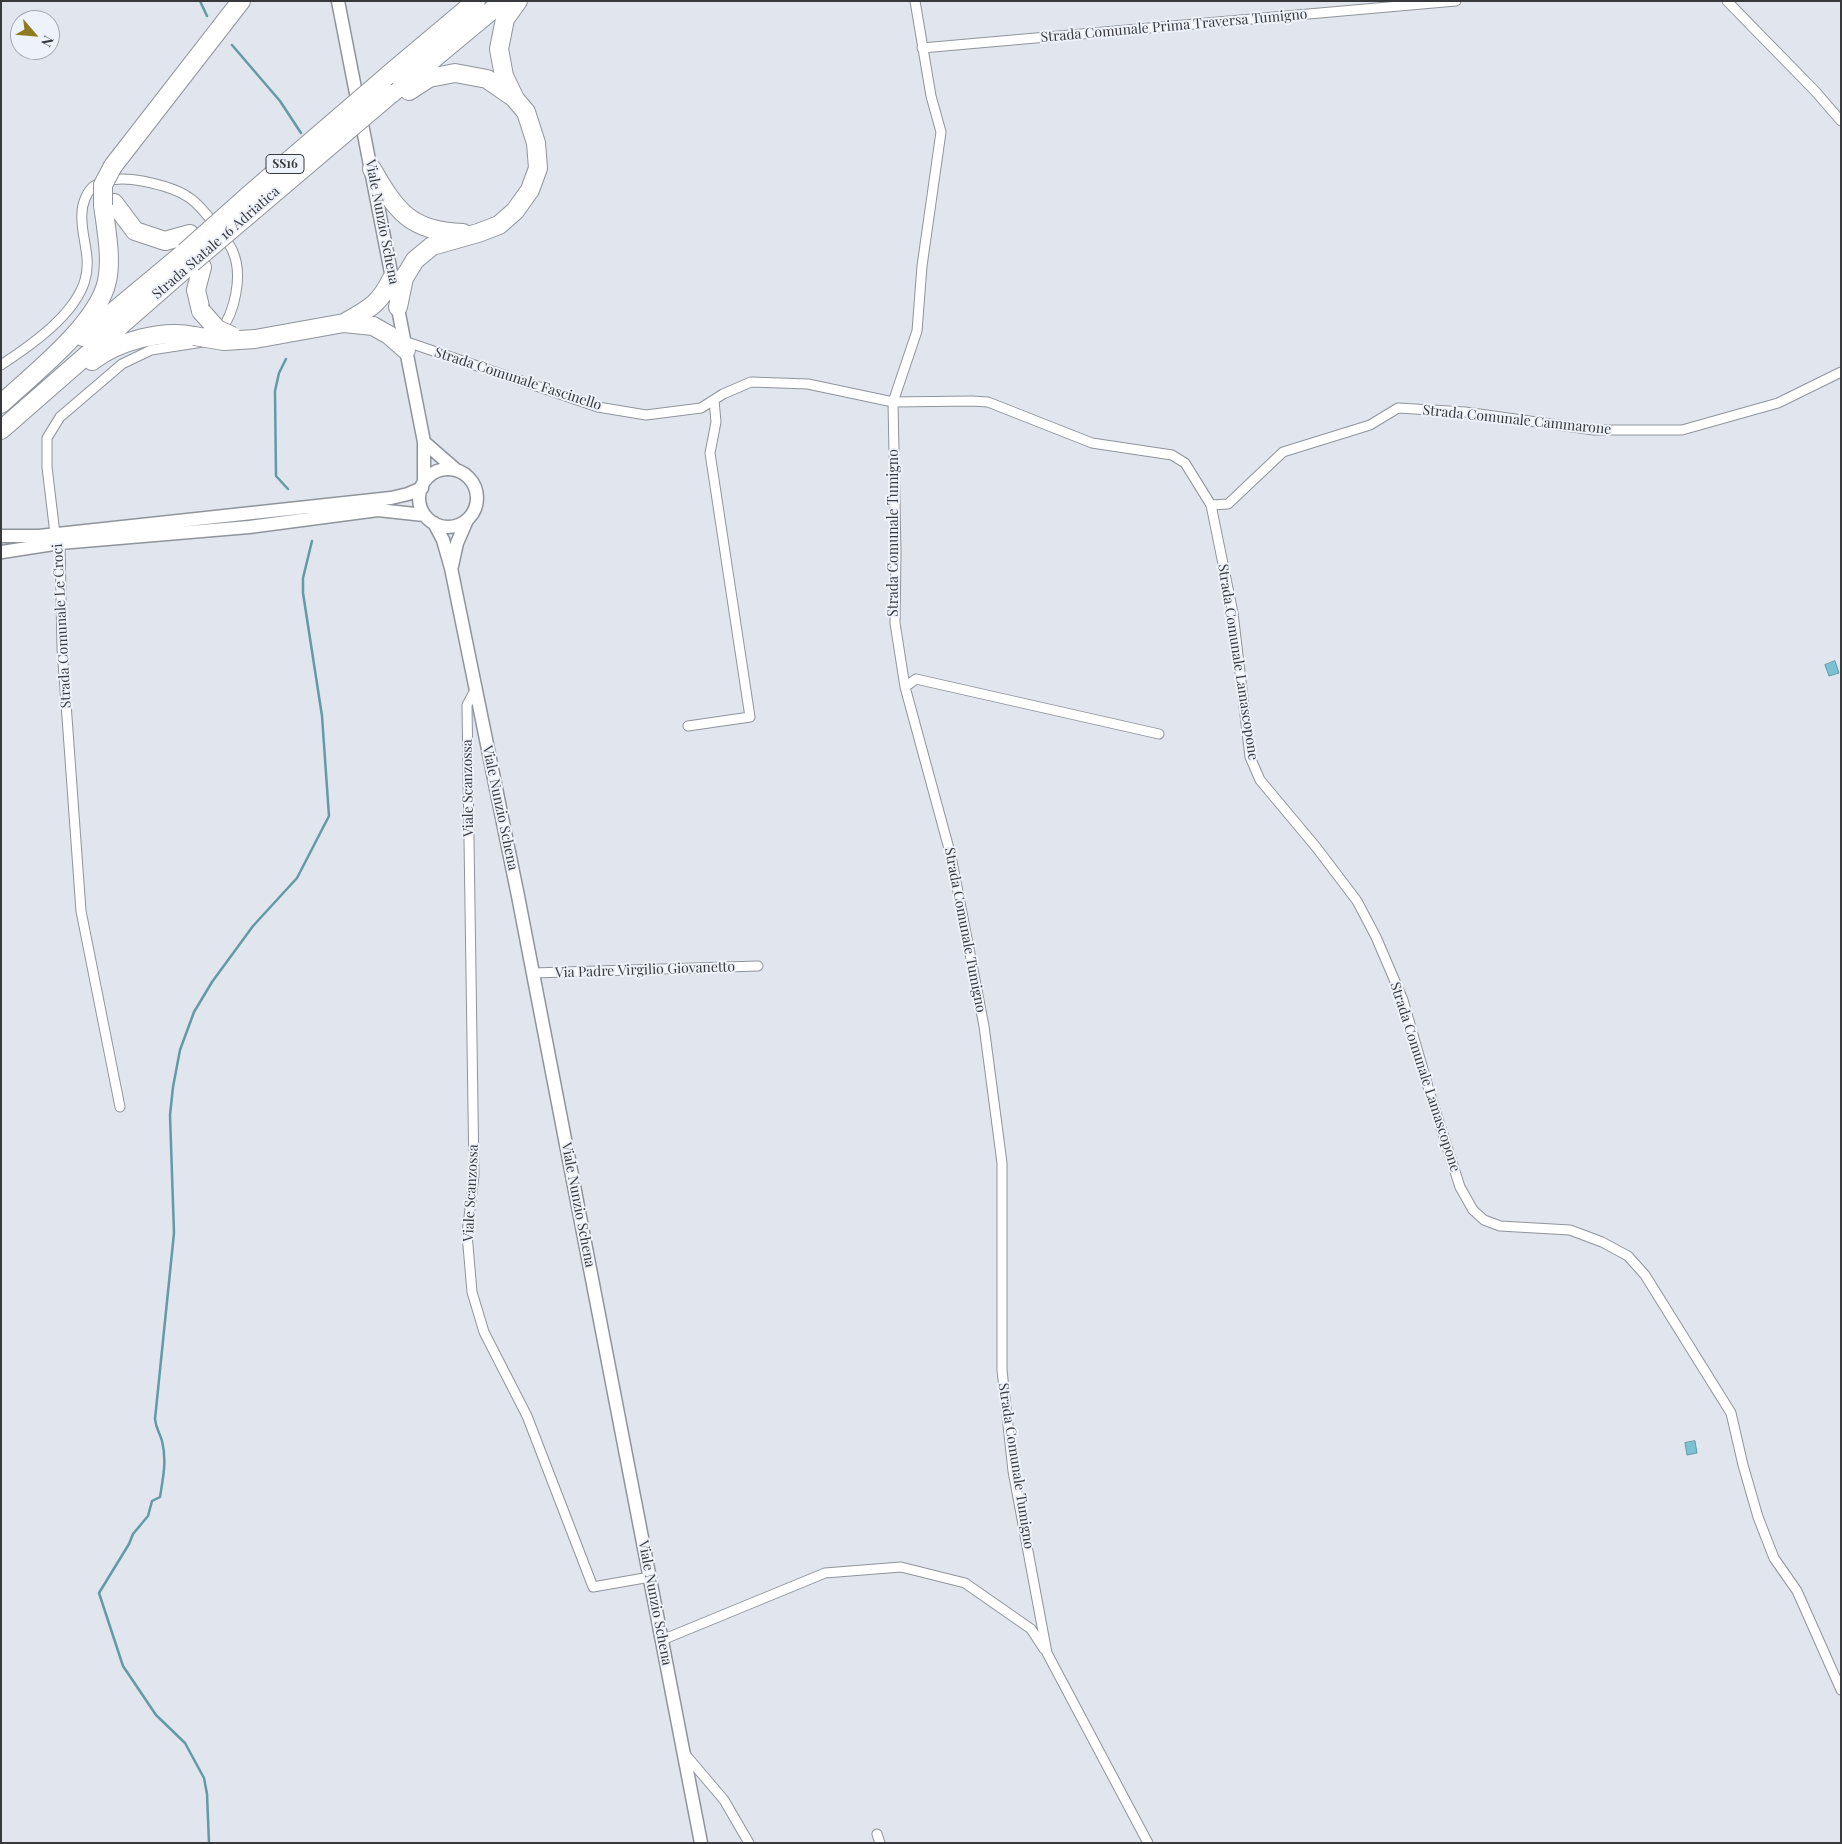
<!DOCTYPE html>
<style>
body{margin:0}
#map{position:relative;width:1842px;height:1844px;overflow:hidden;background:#e0e5ee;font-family:"Playfair Display",serif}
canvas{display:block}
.frame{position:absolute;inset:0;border:2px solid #37393c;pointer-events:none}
.north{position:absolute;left:10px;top:10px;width:50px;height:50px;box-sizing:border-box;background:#edf2fb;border:1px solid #a4a8af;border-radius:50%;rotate:117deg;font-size:14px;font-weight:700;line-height:20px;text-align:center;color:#37393c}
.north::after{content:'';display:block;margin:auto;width:18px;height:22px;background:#907b21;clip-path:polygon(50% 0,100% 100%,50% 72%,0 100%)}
</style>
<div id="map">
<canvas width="1842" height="1844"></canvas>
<div class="frame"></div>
<div class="north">N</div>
</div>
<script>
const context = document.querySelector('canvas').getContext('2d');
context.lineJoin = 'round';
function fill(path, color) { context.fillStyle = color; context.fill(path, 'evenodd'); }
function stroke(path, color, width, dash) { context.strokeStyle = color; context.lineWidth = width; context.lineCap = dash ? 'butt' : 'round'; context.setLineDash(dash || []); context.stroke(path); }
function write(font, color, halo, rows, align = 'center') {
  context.font = font + ' "Playfair Display",serif'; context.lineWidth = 4; context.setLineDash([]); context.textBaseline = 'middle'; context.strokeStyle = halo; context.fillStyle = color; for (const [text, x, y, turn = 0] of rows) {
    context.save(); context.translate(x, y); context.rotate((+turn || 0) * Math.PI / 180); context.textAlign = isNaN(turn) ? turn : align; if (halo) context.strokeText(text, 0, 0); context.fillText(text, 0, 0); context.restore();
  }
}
const water = new Path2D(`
 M1835,661l4,12 -10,3 -4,-11z
 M1695,1441l2,12 -10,2 -2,-12z`);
fill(water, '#78c2d3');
stroke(water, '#6499a6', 1);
stroke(new Path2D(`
 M200,1l7,15
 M232,45l48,56 21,32
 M286,359l-7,14 -4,18 1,85 12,13
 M209,1843l-2,-49 -3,-16 -19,-35 -29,-28 -33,-49 -24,-73 30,-49 4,-10 15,-18 4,-15 8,-4c3,-19 7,-37 2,-56 -2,-8 -6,-12 -7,-22l19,-186 -4,-118 3,-28 7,-37 14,-38 18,-30 41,-56 44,-48 32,-62 -7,-100 -19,-123v-15l9,-37`), '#6499a6', 2.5);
const street = new Path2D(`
 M915,1l16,95 10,36 -19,134 -5,65 -24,71 3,151 -1,70 10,64 46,169 33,170 18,137v207l11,101 34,182 101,190
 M1727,1l88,90 26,30
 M922,48l534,-47
 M404,341l194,66 48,8 55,-7 22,-14 28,-12 57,2 85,18 79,-1 16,1 104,41 80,12 13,8 26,42 22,108 17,144 10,23 56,67 41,54 19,36 27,63 28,97 29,90 13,23 11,10 16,6 70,4 32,12 26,14 17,19 86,138 12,52 15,52 16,41 23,33 44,99
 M1,365c29,-19 74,-50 84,-85 7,-24 -5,-45 -3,-67 0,-9 5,-22 12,-27 15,-9 32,-8 48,-5 16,3 36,8 49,18 11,8 38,42 42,53 10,23 2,61 -13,79
 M1211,505l17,-1 55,-52 87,-27 28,-17 67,4 129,18h88l96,-27 63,-31
 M905,687l11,-8 243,55
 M476,688l-9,17 7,470 -7,59 5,58 12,40 43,84 66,171 57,-10
 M688,726l62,-9 -40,-264 6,-31 -2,-22
 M533,973l225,-7
 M120,1107l-39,-196 -19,-263 -2,-105 -5,-9 -8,-67v-29l13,-21 62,-53 29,-14 52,-8
 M662,1640l163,-67 76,-6 64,16 66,46 13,20
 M685,1754l39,46 25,43
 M877,1834l3,9`);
const secondary = new Path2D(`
 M338,1l86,441v39
 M424,442l31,27
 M419 498a29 29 0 1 1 58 0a29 29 0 1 1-58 0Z
 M434,523l9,17 8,28 67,328 183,947
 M2,536h37l352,-38 17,-4 14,-6
 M2,552l58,-9 189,-16 129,-17 46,5
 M452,566l5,-23 10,-23`);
const highway = new Path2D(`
 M387,76l89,-75
 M409,91l20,-13 26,-5 32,6 26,18
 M391,94l112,-93
 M113,166l128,-165
 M372,169c24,42 39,63 91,64
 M114,203l21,28 30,10 25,-7
 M398,307l6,-29 11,-18 17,-14 46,-13 21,-8 16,-14 15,-21 8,-22 -2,-25 -10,-31 -11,-13 -11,-23 -5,-27 6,-30 13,-18
 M201,311l-5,-21 6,-23
 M344,323c25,-14 35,-18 48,-45
 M83,337l102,-85
 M224,341l31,-2 89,-16 29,3 16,9 17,15
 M92,361c26,-20 71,-32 102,-25
 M1,404c32,-30 97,-80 106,-123 5,-23 -1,-53 -4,-76
 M1,430l191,-167`);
stroke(street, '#8f949c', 11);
stroke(secondary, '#8f949c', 15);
stroke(highway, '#8f949c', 20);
stroke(street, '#fff', 9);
stroke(secondary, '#fff', 12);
stroke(highway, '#fff', 18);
const highwayBridge = new Path2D(`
 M103,205v-20l10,-19
 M185,252l65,-58 137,-118
 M192,263l199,-169
 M201,311l16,18 15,7
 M194,336l30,5`);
stroke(highwayBridge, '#8f949c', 20, []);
stroke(highwayBridge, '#fff', 18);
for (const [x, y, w] of [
 [285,164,38]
]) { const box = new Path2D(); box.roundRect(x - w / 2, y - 9.5, w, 19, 4); context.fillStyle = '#edf2fb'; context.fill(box); stroke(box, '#37393c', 1); }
write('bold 12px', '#37393c', null, [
 ["SS16",285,164]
]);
write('14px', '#37393c', '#edf2fb', [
 ["Strada Comunale Prima Traversa Tumigno",1174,26,-5],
 ["Viale Nunzio Schena",382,222,79],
 ["Strada Statale 16 Adriatica",216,243,-41],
 ["Strada Comunale Fascinello",518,379,18],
 ["Strada Comunale Cammarone",1517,420,6],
 ["Strada Comunale Tumigno",894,533,-90],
 ["Strada Comunale Le Croci",62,626,-93],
 ["Strada Comunale Lamascopone",1238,662,81],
 ["Viale Scanzossa",468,788,-91],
 ["Viale Nunzio Schena",500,808,78],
 ["Strada Comunale Tumigno",965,930,79],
 ["Via Padre Virgilio Giovanetto",645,970,-2],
 ["Strada Comunale Lamascopone",1425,1077,72],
 ["Viale Scanzossa",471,1193,-87],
 ["Viale Nunzio Schena",578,1205,79],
 ["Strada Comunale Tumigno",1016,1466,81],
 ["Viale Nunzio Schena",655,1603,79]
]);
</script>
